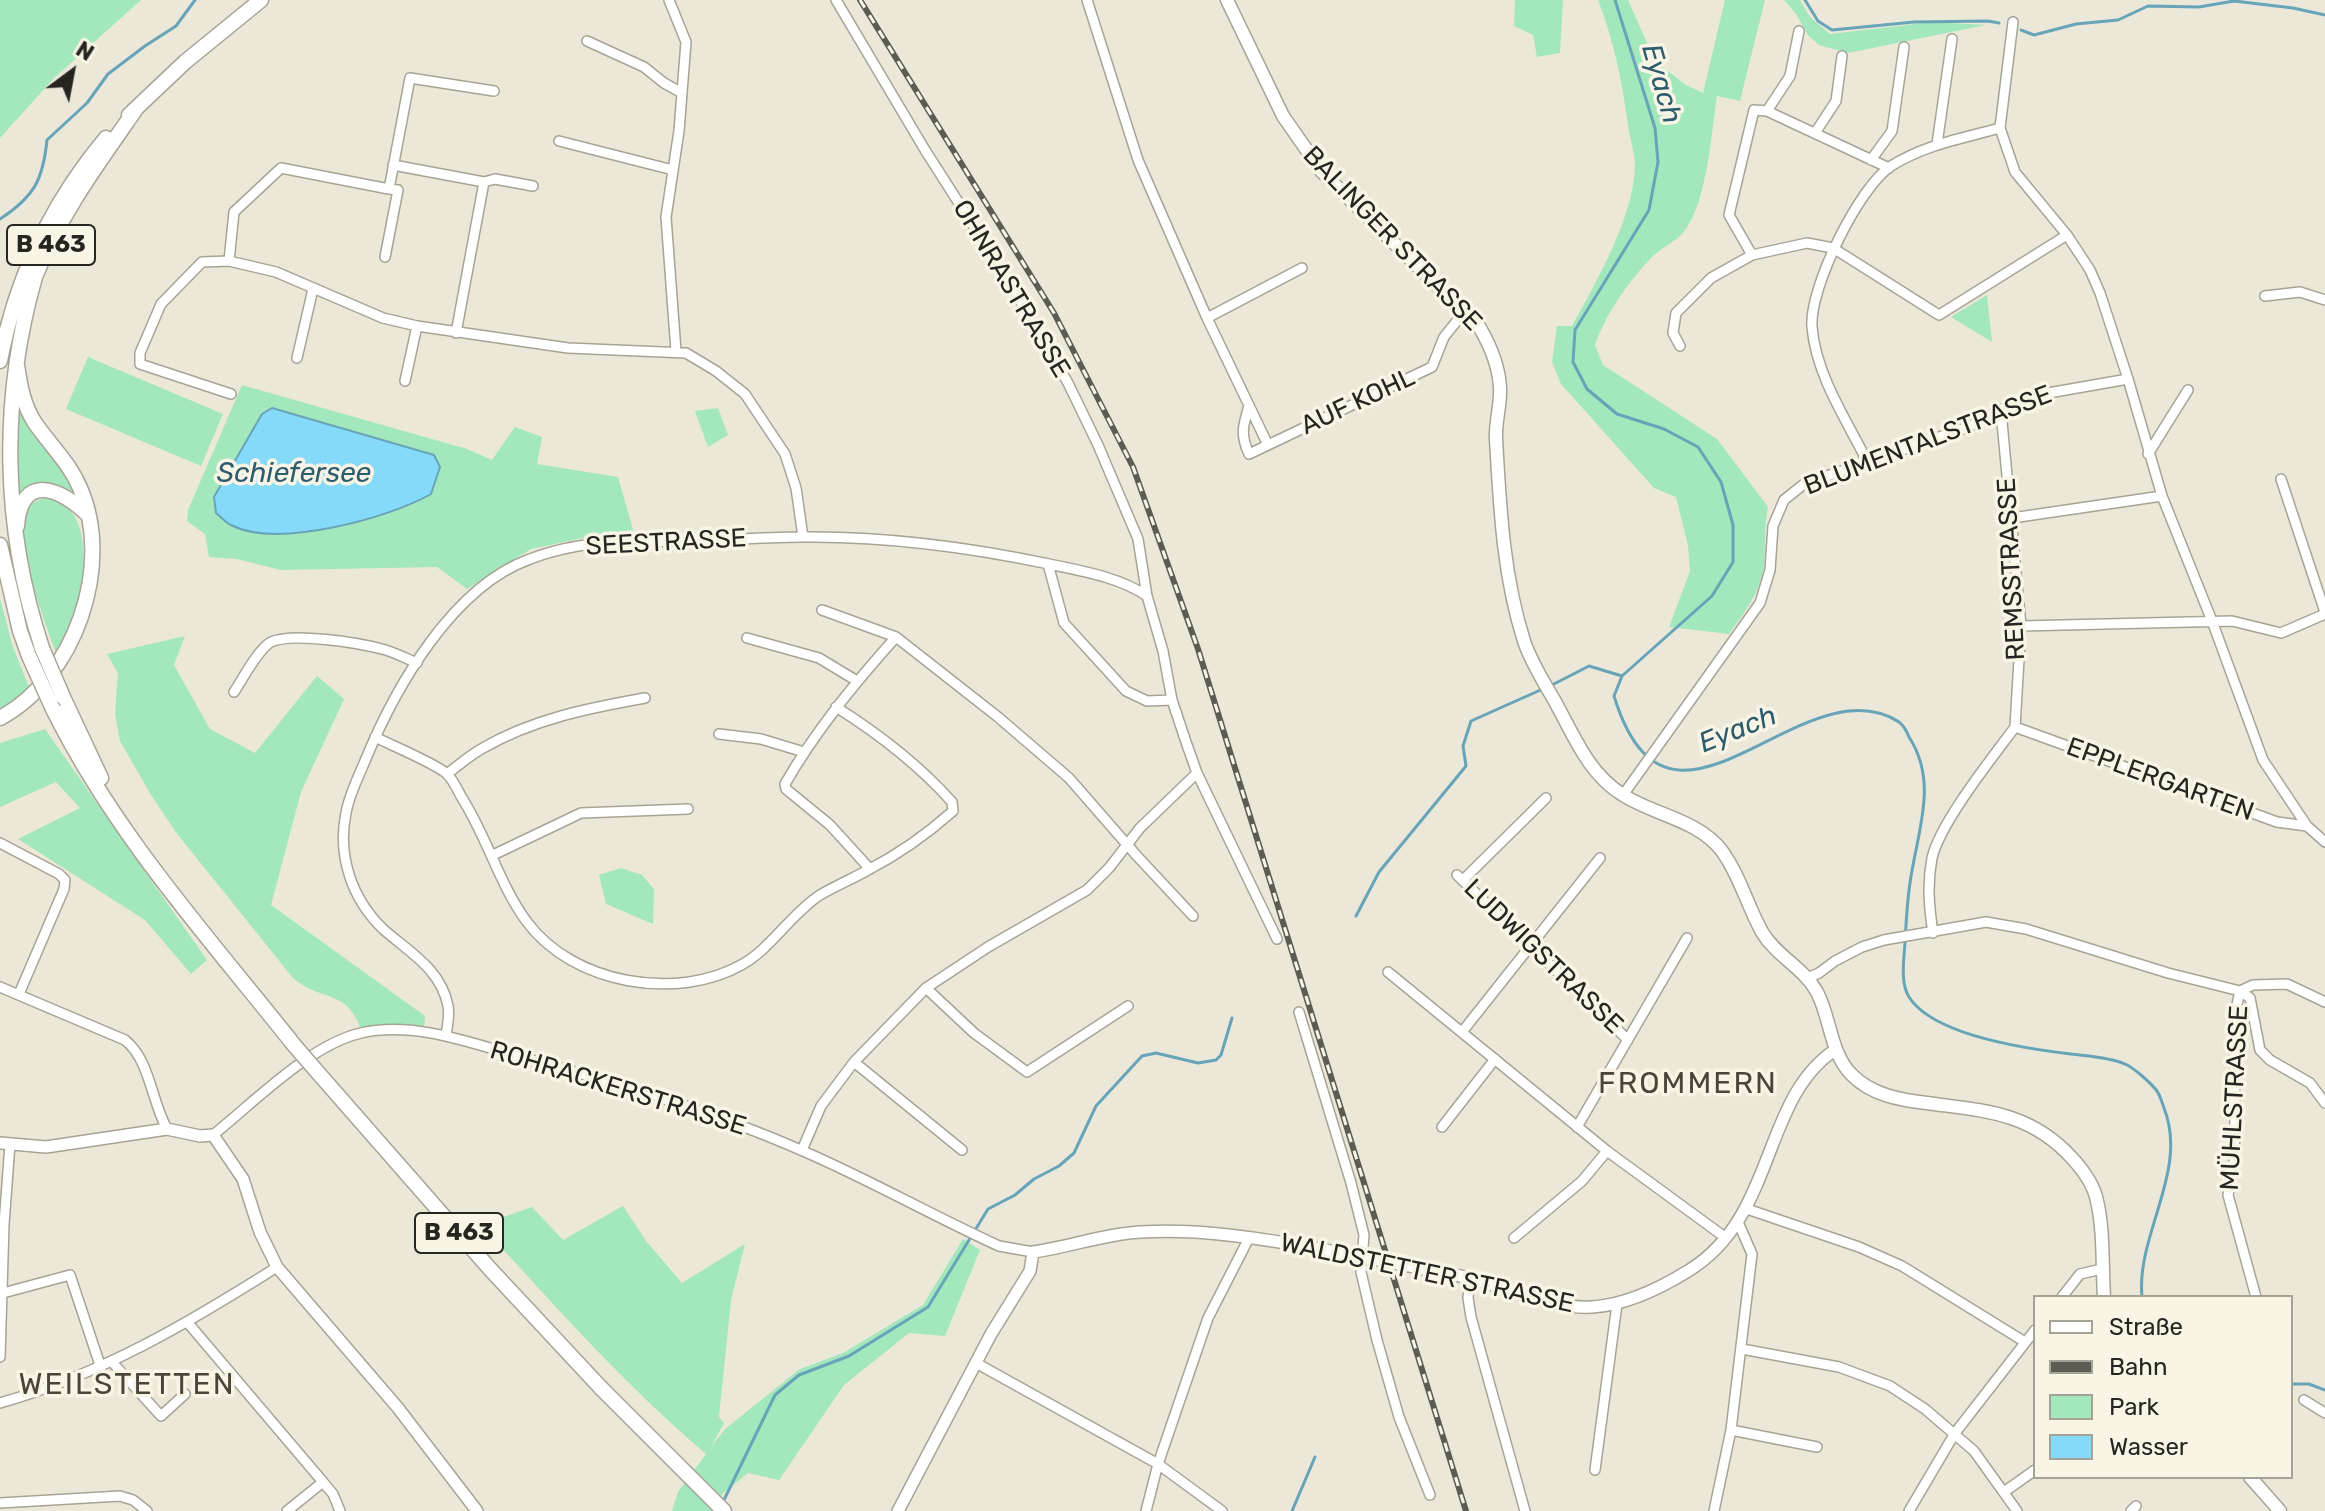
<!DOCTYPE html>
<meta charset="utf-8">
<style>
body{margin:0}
#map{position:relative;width:2325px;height:1511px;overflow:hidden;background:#ebe8d9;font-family:Rubik,sans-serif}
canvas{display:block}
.legend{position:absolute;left:2033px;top:1295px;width:260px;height:184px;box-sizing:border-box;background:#f9f5e6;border:2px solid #a5a296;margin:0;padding:10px 14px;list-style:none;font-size:24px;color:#26251f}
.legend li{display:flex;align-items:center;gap:16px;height:40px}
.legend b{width:40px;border:2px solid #a5a296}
.north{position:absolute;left:32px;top:32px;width:80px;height:80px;-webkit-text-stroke:6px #f9f5e6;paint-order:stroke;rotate:32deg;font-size:22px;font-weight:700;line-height:32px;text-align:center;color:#26251f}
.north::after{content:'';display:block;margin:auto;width:28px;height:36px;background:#26251f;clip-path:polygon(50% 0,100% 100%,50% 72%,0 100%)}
</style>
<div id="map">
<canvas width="2325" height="1511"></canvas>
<ul class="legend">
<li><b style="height:10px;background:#fff"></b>Straße</li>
<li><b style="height:10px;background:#5d5c53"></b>Bahn</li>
<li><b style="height:22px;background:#a3e7bc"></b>Park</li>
<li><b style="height:22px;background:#85dafa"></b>Wasser</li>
</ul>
<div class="north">N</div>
</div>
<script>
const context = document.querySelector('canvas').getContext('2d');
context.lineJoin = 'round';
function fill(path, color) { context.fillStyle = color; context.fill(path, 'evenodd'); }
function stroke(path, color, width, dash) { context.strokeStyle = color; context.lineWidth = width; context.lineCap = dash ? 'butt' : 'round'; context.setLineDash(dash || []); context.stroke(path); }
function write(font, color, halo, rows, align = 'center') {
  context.font = font + ' Rubik,sans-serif'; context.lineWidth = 7; context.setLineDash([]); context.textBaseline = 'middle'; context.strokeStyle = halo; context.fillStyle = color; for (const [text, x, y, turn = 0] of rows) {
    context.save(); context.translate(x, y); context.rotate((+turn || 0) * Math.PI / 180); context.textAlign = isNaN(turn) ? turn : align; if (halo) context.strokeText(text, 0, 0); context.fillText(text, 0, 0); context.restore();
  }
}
fill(new Path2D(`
 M0,0h141l-87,78 -54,60z
 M1515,0h48l-3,53 -23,4 -4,-22 -19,-9z
 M1598,0h30l27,61 31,24 17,8 22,-93h40l-25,101 -23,-5c-6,38 -10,110 -35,138 -9,9 -21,14 -30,23 -23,24 -46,56 -57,88l8,20 114,74 51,68c-4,20 -2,39 -4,58 -3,27 -20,48 -35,69l-60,-7 21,-56 -2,-25 -12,-49 -22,-9 -93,-104 -9,-22 5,-36h15c24,-44 61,-107 63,-159 0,-13 -5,-29 -7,-42 -6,-44 -14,-84 -30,-125z
 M1784,0h16l10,17 20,17 103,-12 53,3 -138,28 -29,-8 -11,-10 -12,-21z
 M1987,295l5,47 -41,-25z
 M88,357l135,57 -22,52 -135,-57z
 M242,385l225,64 25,11 23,-33 27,10 -5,27 81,13 16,56 -46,4 -57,12 -64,40 -30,-22 -156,3 -44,-11 -28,-2 -4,-23 -18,-13 1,-11z
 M13,389l54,85 9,21 -22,-9 -40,20z
 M718,408l10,27 -20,12 -13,-36z
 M47,498c43,5 40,69 32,102 -5,18 -13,36 -23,53 -9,-25 -43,-116 -33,-138 4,-10 14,-16 24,-17z
 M0,599l13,48 16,40 -29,26z
 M185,636l-11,29 36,64 45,24 62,-77 27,23 -43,93 -30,113 154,111 -1,13 -62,3c-15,-45 -40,-29 -69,-54l-115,-143 -27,-40 -31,-54 -5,-27 3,-41 -11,-19z
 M45,729l162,231 -16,14 -46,-54 -127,-81 62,-31 -24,-26 -56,25v-64z
 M621,868l21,7 12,14 -1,35 -47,-20 -7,-29z
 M623,1206l23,35 36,42 63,-39 -14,56 -12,117 5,6 -13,24 14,-18 75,-60 43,-16 80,-48 40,-66 17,11 -35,86 -36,-3 -65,52 -65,95 -31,-7 -26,21 -2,17h-48l6,-19 28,-38c-82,-70 -152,-149 -225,-229l51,-18 31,33z`), '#a3e7bc');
const water = new Path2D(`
 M272,408l162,47 6,12 -9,27c-42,24 -154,55 -200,31 -5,-2 -10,-8 -15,-12l-2,-16 48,-83z`);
fill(water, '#85dafa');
stroke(water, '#68a4b8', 2);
stroke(new Path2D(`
 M1615,0l40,128 3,34 -9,48 -74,120 -2,32 14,27 30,25 47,15 34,18 23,35 12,43v37l-21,34 -90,80 -8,20c56,182 187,-36 285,26 4,3 8,10 10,15 30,46 8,95 1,146 -3,20 -4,40 -5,60 -1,16 -5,40 4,54 25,39 119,52 162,57 16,2 39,3 54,10 9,4 26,19 32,27 3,4 5,12 7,17 25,63 -28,126 -22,189
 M1805,0l13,21 14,9 82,-8 74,-1 11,2
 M2021,30l13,5 42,-11 42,-4 30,-14 51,1 35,-6 59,7 32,7
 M0,219c34,-22 43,-39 47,-79l40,-37 21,-29 37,-28 31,-20 19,-26
 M1552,685l37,-19 33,10
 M1356,916l23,-44 87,-106 -3,-20 8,-25 74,-33
 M2291,1384h18l16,6
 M722,1504l53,-109 24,-20 50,-19 79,-49 60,-98 27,-14 19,-16 25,-13 15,-13 22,-47 46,-50 14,-3 42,10 18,-3 5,-5 11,-37
 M1292,1511l23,-54`), '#68a4b8', 3);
const minor = new Path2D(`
 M669,0l17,42 -7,89 -13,86 10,134
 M836,0l89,150 83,130 60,103 30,62 40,94 9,57 16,55 9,49 14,42 11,31 80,166
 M1087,0l51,160 69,158 61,127
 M2013,22l-13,106 15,44 52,63 23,35 10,23 28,86 34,117 50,125 51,139 44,66 18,16
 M587,41l57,26 20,16 18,10
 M1767,111l23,-35 9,-45
 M1815,133l21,-32 6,-45
 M559,141l114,29
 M1937,144l15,-105
 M1871,160l21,-29 12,-84
 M393,165l91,17 -28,151
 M484,182l11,-3 38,7
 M1752,255l-23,-40 25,-105 13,1 122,57
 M385,257l13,-67 -9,-1
 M229,261l5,-49 47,-44 108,21 21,-111 84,13
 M2265,296l35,-4 25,8
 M1207,318l95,-50
 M1680,346l-7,-13 3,-20 35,-35 41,-23 55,-12 26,5 106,67 128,-80
 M297,358l16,-69
 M405,381l12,-55
 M231,394l-91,-30v-11l21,-49 41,-42 27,-1 47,11 107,46 34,8 151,22 118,5 30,18 29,23 40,60 11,34 7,49
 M1249,406c-6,19 -9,29 0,48l183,-87 12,-30 20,-25
 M2001,411l20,215 -6,101
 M2148,454l40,-64
 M1867,461c-21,-42 -51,-86 -55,-134 -3,-39 47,-140 79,-161 33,-21 72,-28 109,-38
 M2281,479l44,133
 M2012,518l150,-22
 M1048,564l16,59 62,68 21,10 25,-1
 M822,610l74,27
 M2021,626l211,-5 49,12 44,-19
 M747,638l72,20 38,23
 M234,692c8,-12 25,-44 37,-50 21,-10 88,1 111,7 12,3 23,9 35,14
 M2015,727l262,95 30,4
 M719,734l42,5 43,13
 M375,737c18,9 57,25 71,36 7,6 12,18 16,25 25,39 38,88 65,124 46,62 150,80 216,42 27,-15 50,-52 77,-69 15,-9 32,-16 48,-25 31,-16 59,-36 85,-59l-1,-9c-34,-38 -73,-68 -116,-95
 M447,774c12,-9 23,-19 36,-26 50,-29 106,-40 162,-50
 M1623,795l137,-192 10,-33 3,-44 11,-26 20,-16 164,-57 44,-23 25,-9 91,-16
 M0,843l59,31 6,6 -1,9 -45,105
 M493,855l88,-42 107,-4
 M870,869l-40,-44 -44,-36 -1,-5c31,-54 70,-101 111,-147l102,80 71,61 68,78 56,60
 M1457,875l171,165
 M1464,879l82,-81
 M1933,933c-4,-26 -6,-49 -1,-75 8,-35 60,-100 83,-131
 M1388,972l219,179 119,87
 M1807,978l12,-5 16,-12 27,-14 22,-7 102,-18 40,7 142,44 72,18 13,-6 34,-1 38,18
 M0,987l125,53c25,20 26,60 42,89
 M926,988l48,45 53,39 101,-66
 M2240,991l-6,27 1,101 -1,44 -6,32 28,102
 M2240,991l10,7 10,52 10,10 40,23 15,20
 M1299,1012l52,171 13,52 -3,37 16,68 22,77 31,78
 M1462,1032l138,-174
 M446,1036c1,-9 4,-21 2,-30 -7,-37 -39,-54 -65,-77 -31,-30 -46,-73 -37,-116 3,-18 12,-35 19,-52 30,-73 87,-174 165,-202 31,-12 69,-17 101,-18 15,-1 29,1 43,1 43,-1 85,-5 128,-5 83,-1 166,10 247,27 33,7 70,13 98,32
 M854,1062l108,88
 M1442,1127l53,-68
 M1577,1127l110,-189
 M213,1135c40,-32 98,-91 148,-102 53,-12 110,10 160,24 95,26 191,54 282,94 67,29 130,65 196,95l34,6
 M802,1150l19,-44 33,-44 72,-74 62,-41 99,-57 22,-22 31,-40 57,-55
 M1747,1209l112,38 43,19 123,76
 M1514,1238l68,-57 25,-30
 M1470,1279l-2,19 3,19 54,194
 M3,1293l67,-18 31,93
 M2062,1297l18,-23 22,-5
 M188,1323l135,159 -36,29
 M1742,1349l97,18 51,19 35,23 49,42 43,60
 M0,1357l4,-133 6,-80
 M112,1362l49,54 24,-22
 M976,1363l182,101 64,47
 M2304,1400l21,13
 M0,1403c102,-29 187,-79 277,-136
 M1731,1430l86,17
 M1595,1470l22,-166
 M323,1482l10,12 7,17
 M2004,1492l31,-22
 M0,1503l120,-7 13,4 14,11
 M1146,1511l12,-47 50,-146 41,-80
 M1714,1511l17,-81 21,-176 -14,-32
 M1909,1511l46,-78 80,-103
 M2131,1511l5,-5`);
const tertiary = new Path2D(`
 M0,1143l46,4 121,-18 33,7 13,-1 30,44 17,53 17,35 121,141 79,103
 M898,1511l93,-177 39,-63 3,-19c36,-5 71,-18 107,-20 18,-1 37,-1 55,0 60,4 120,16 179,27 31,7 64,12 95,19 40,10 81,31 123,29 34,-2 67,-18 96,-36 89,-54 73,-172 147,-221`);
const secondary = new Path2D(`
 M1227,0l56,116 39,56 158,156c11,19 19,38 20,60 1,17 -5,34 -4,51 4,69 7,136 28,202 7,21 18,38 29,57 20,35 34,75 70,97 31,20 76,25 99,56 18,25 25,54 40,81 14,24 42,36 55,60 14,27 13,60 34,82 20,21 49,26 76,29 58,8 103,9 145,55 11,12 22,27 25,43 7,29 5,66 7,96
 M2250,1477l30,34`);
const primary = new Path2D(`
 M601,1388l123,123`);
const trunk = new Path2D(`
 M129,115l56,-53 76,-62
 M0,361c16,-84 51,-157 106,-223
 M17,526c4,-54 44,-38 71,-11
 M0,545l20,86 9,25
 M42,648c-40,-122 -42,-248 -7,-371 24,-61 64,-115 101,-168
 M63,697l38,81
 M53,709c61,124 156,229 241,336
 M0,718c75,-40 114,-153 80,-230 -11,-26 -30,-43 -45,-65 -12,-18 -15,-38 -18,-58
 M320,1075l170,194 111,119`);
stroke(minor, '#a7a495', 12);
stroke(tertiary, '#a7a495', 14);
stroke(secondary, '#a7a495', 15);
stroke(primary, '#a7a495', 17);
stroke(trunk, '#a7a495', 17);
stroke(minor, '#fff', 9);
stroke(tertiary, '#fff', 11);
stroke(secondary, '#fff', 12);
stroke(primary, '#fff', 14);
stroke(trunk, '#fff', 14);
const rail = new Path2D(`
 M860,0l194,313 79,154 65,182 268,862`);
stroke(rail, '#5d5c53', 6);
stroke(rail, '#f9f5e6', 3, [9]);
const trunkBridge = new Path2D(`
 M42,648l21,49
 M29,656l24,53
 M294,1045l26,30`);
stroke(trunkBridge, '#a7a495', 17, []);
stroke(trunkBridge, '#fff', 14);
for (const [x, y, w] of [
 [51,245,88],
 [459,1233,88]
]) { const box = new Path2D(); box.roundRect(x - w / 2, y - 20, w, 40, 6); context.fillStyle = '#f9f5e6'; context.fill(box); stroke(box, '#26251f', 2); }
write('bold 24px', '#26251f', null, [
 ["B 463",51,245],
 ["B 463",459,1233]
]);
write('26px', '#26251f', '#f9f5e6', [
 ["BALINGER STRASSE",1392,239,46],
 ["OHNRASTRASSE",1011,289,59],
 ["AUF KOHL",1358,402,-25],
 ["BLUMENTALSTRASSE",1928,441,-21],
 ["SEESTRASSE",666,543,-3],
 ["REMSSTRASSE",2012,569,-93],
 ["EPPLERGARTEN",2160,780,20],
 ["LUDWIGSTRASSE",1543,957,44],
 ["ROHRACKERSTRASSE",618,1089,17],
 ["MÜHLSTRASSE",2235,1098,-87],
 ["WALDSTETTER STRASSE",1427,1274,12]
]);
write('italic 28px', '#2c5c6d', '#f9f5e6', [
 ["Eyach",1661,84,74],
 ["Schiefersee",294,474],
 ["Eyach",1738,730,-22]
]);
context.letterSpacing = '2px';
write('30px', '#494639', '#f9f5e6', [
 ["FROMMERN",1688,1084],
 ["WEILSTETTEN",127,1385]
]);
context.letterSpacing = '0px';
</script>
